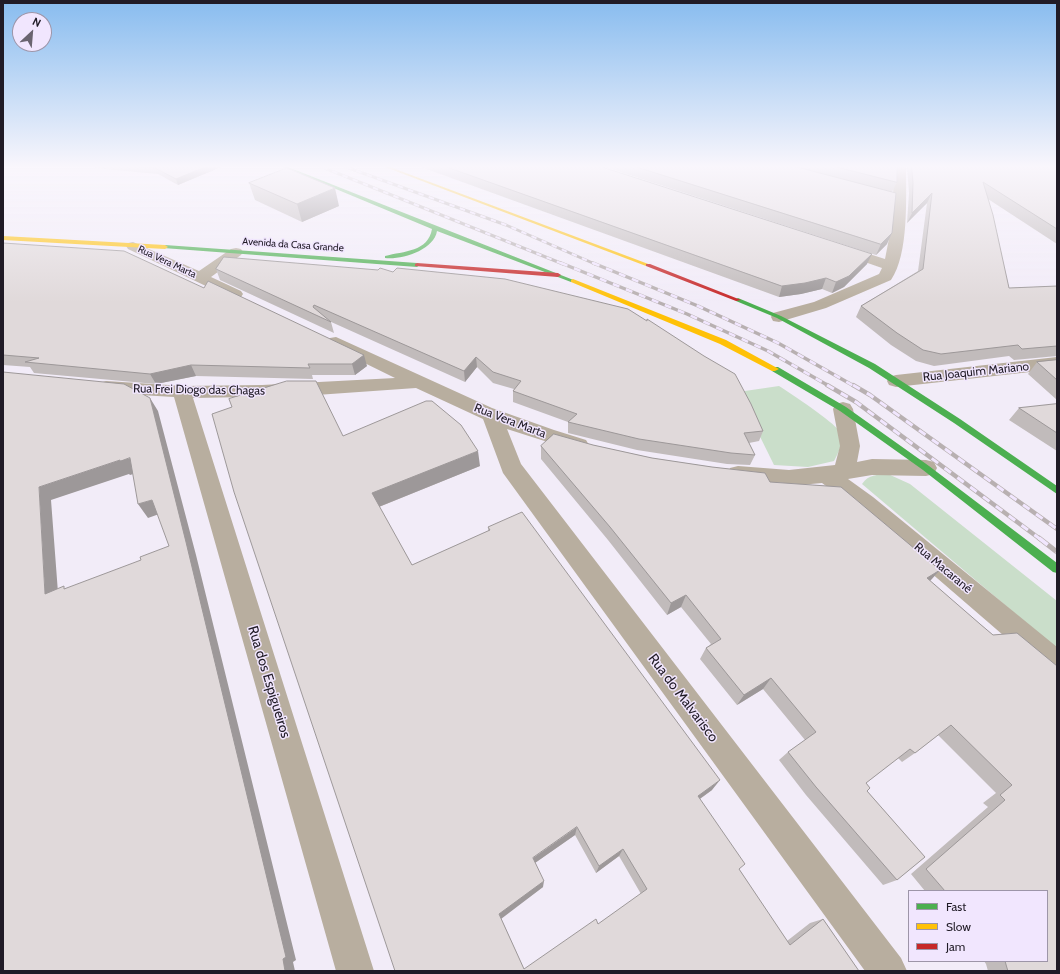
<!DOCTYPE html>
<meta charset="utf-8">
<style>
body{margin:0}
#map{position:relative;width:1060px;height:974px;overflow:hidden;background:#f2ecf8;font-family:Cabin,sans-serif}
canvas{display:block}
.frame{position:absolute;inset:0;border:4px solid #201b26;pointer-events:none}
.legend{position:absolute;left:908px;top:890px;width:140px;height:72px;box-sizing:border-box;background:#f1e6fe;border:1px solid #9d95a8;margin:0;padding:5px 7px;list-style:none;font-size:12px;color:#201b26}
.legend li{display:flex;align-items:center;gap:8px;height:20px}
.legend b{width:20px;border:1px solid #9d95a8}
.north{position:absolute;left:12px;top:12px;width:40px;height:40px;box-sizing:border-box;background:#f1e6fe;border:1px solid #9d95a8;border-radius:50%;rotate:26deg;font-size:11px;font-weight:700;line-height:16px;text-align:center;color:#201b26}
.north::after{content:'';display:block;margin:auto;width:14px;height:18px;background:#6a6470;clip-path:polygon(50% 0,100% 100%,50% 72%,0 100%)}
</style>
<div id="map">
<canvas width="1060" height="974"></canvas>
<div class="frame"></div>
<ul class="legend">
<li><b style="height:5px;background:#4caf50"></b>Fast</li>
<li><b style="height:5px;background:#ffc107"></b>Slow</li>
<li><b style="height:5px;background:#c62828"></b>Jam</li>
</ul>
<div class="north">N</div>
</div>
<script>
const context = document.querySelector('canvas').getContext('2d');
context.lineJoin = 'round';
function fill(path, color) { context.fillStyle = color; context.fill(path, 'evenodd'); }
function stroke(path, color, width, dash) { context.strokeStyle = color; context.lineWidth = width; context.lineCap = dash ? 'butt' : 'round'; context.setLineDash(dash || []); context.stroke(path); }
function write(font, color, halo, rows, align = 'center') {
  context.font = font + ' Cabin,sans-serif'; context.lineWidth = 3; context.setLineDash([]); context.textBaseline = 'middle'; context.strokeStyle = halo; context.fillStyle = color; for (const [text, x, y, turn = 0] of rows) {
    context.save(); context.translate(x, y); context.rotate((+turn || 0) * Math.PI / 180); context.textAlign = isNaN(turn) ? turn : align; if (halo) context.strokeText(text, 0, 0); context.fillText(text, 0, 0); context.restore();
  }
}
fill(new Path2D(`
 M779,386c11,7 55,36 60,45 5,11 0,21 -5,30l-26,6 -34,-2 -36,-73z
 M888,474l22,10 147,117v48l-195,-165c7,-10 15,-9 26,-10z`), '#cadeca');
fill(new Path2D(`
 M894,167h12c0,31 3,87 -15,113l-65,28 -47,14 -6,-1 -2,-4 2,-4 41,-11 65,-28 3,-6 -46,-16 -2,-3 2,-3 5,-1 44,14 7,-36z
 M133,242l66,29 32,-22 5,-1 5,1 2,3 -2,3 -30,22 30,14 2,3 -2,3 -6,2 -6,-2 -101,-48 -2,-3 2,-3z
 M336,337l156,71 62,22 32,10 3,5 -3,5 -7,2 -72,-23 14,35 380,494 6,13h-42l-362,-498 -20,-54 -67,-31 -114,8 -109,2 181,573h-38l-162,-574 -68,-4 -7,-2 -2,-4 2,-4 7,-2 78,5 78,-1 133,-7 -65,-32 -3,-4 3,-4z
 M1057,357v12l-161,18 -7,-2 -2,-4 2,-4 7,-2z
 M843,402l7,2 3,5 7,37 -3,16 15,-3 54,1 8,2 3,6 -3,6 -8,2 -54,-1 -24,4 25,18 184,150v30l-10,-4 -190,-164 -35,-26 -33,3 -51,-4 -8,-2 -3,-6 3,-6 8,-2 51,4 46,-5 5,-19 -7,-37 3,-5z`), '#b8ae9f');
fill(new Path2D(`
 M283,167h5l288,114 -5,1 -134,-51c-3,19 -35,29 -52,27v-2c19,-5 43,-4 47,-27z
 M165,245l252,18 3,2 -3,2 -254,-19 -1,-1z
 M738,298l43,18 94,48 85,55 97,67v8l-103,-71 -85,-55 -92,-50 -41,-17v-2z
 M772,367h6l68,40 83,59 128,97v10l-4,-1 -130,-102 -83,-59 -68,-40z`), '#4caf50');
fill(new Path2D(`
 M385,167h5l261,98 -5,1z
 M3,236l162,9 3,2 -3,2 -162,-9z
 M573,279l153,61 53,29 -4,2h-3l-52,-27 -149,-62v-2z`), '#ffc107');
fill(new Path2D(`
 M417,263l141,10 3,2 -3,2 -143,-11v-2z
 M646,264h4l91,36 -5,1 -90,-35z`), '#c62828');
const railFar3 = new Path2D(`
 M322,167l241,97
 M346,167l160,58 89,39`);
const railFar2 = new Path2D(`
 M561,263l126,51 81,37 61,35
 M593,263l105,43 80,37 76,43`);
const railFar1 = new Path2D(`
 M827,385l29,17 184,137
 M853,385l17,10 187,134`);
const rail = new Path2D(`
 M1039,538l18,14`);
stroke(railFar3, '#b8b0b1', 3);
stroke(railFar2, '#b8b0b1', 3.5);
stroke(railFar1, '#b8b0b1', 4.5);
stroke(rail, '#b8b0b1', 5);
stroke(railFar3, '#f1e6fe', 2, [5.5]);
stroke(railFar2, '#f1e6fe', 2.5, [7]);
stroke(railFar1, '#f1e6fe', 3, [8]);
stroke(rail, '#f1e6fe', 3.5, [11]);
fill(new Path2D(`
 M95,167h126l-43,18 -20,-11 -63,-6z
 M421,167h181l265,97 -23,23 -12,6 -10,-4 -21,5 -22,3z
 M605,167h292v15l-5,10 -5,52 -11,11z
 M907,167h150v77l-69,-45 21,89 48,-2v70l-43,4 -5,-4 -75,10 -18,-5 -25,-16 -35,-28 5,-11 57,-35 9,-68 -20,20 2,-30z
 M249,183l90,23 -37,16 -47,-22z
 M3,243l364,123 -12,9h-43l1,4 -117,-3 -40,8 -122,-11 -4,-6 -27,-2z
 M216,269l547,162 -4,10 -10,2 6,12 -5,10 -23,-1 -90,-14 -69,-17v-11l-55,-20v-11l1,-2 -21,-6 -16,-16 -12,15 -136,-61 2,1 3,11 -114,-53z
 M1057,360v40l-29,-26 9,-12z
 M1057,404v47l-48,-31 10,-12z
 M554,434l39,11 59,13 60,9 53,6 5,9 71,5 99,83 -10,11 50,43 13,11 24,-2 40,33v305h-69l-2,-7 -2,-3h63v-70h-122l-14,-17 77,-67 -5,-4 13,-10 -58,-58 -23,18 -13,9 -4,-4 -32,25 4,5 -3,3 58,66 -28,23 -14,5 -77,-90 -27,-35 9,-8 17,-12 -42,-51 -26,16 -37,-46 6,-11 5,-4 -30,-37 -14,8 -59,-75 -67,-81v-13z
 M343,436l137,30 -101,41 33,58 76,-34v-4l224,263 -12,9 39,70 48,72 23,-18 13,-4 36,52h-464zM575,835l21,38 23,-17 22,38 -43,30 -74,45 -23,-51 42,-31 -8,-24z`), '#c1bbbb');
fill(new Path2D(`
 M205,167h16l-43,18 -2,-6z
 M335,188l4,18 -37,16 -5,-18z
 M932,193l-5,10 -20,20 5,-10z
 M892,233l-5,11 -11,11 5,-11z
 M872,254l-5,10 -23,23 -12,6 4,-11z
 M826,278l-4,11 -21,5 -22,3 3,-11z
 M364,355l3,11 -12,9 -3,-11z
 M476,357l1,10 -12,15 -1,-11z
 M191,365l5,11 -40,8 -6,-10z
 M150,398l8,13 38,144 100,405 -3,2 2,9h-10z
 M478,451l2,15 -104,42 -4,-15z
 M130,458l10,14 -10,3 -1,-1 -78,26 8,106 -14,-12 -6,-107 81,-27z
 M152,500l10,13 -14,5 -10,-14z
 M940,570l-11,12 -2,-4z
 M686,595l-5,12 -14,8 4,-12z
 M771,678l-8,11 -26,16 7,-10z
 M720,780l-8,10 -21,15 7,-9z
 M577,827l-2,8 -43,30 1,-7z
 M623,849l-4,7 -23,17 3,-7z
 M544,881l-1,6 -42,32 -2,-5z`), '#9d9899');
const building = new Path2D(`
 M140,167h65l-29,12 -21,-11z
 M447,167h155l270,87 -23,22 -13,6 -10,-4 -21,5 -23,3z
 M637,167h160l99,26 -4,40 -11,11z
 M837,167h60v15z
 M912,167h145v62l-74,-47 10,33 16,73 48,-2v60l-35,3 -4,-4 -77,9 -18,-4 -26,-17 -36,-27 62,-37 9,-76 -20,20 1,-30z
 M287,168l48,20 -38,16 -48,-21z
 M3,243l121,8 80,37 4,-7 156,74 -12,9h-44l2,4 -119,-3 -41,9 -125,-12 14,-4 -36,-3z
 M224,257l154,13 2,-2 13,4 4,-4 108,11 123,30 19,12v-2l57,37 31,18 16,30 12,27 -19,2 11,22 -24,-2 -92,-14 -71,-17 9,-8 -64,-23 8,-10 -28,-9 -17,-15 -12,14 -150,-66 -1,2 18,15 -115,-53z
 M1057,360v20l-20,-18z
 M3,372l121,12 26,14 36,144 100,415 -3,2 2,12h-282zM130,458l8,46 14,-4 17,46 -29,11 1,3 -77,29v-3l-19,8 -6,-107 81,-27v1z
 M287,381h29l27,55 83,-35h6l29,24 17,26 -106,42 40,72 78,-35 -2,-3 34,-15 198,268 -22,16 47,68 -6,5 51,76 33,-26 36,52h-464l-161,-479 -22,-78 20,-7 -3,-8zM577,827l22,39 24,-17 24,40 -49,35 -2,-5 -72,50 -25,-55 45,-33 -11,-23z
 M1057,404v29l-38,-25z
 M554,434l39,11 59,13 60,9 53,6 5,9 71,5 99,83 -13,8 53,46 13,11 24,-2 40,33v305h-49l-1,-3 -2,-7h42v-70h-102l-19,-22 79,-69 -5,-5 12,-10 -61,-60 -36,28 -5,-4 -44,34 4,5 -3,3 58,66 -28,23 -81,-93 -28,-35 28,-20 -45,-54 -27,17 -38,-47 15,-9 -35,-44 -15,8 -61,-76 -69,-81z`);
fill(building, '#e0d9da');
stroke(building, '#9d9899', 1);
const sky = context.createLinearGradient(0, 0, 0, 303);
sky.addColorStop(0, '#88bcef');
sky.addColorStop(0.55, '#f9f6fc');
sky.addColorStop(1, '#f9f6fc00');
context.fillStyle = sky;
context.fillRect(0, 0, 1060, 303);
write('10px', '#201b26', '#f1e6fe', [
 ["Avenida da Casa Grande",293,245,4],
 ["Rua Vera Marta",167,262,25]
]);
write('12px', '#201b26', '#f1e6fe', [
 ["Rua Joaquim Mariano",976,372,-6],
 ["Rua Frei Diogo das Chagas",199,390,1],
 ["Rua Vera Marta",510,421,21],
 ["Rua Macarané",943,568,40]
]);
write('14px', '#201b26', '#f1e6fe', [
 ["Rua dos Espigueiros",269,682,73],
 ["Rua do Malvarisco",683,698,53]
]);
</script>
